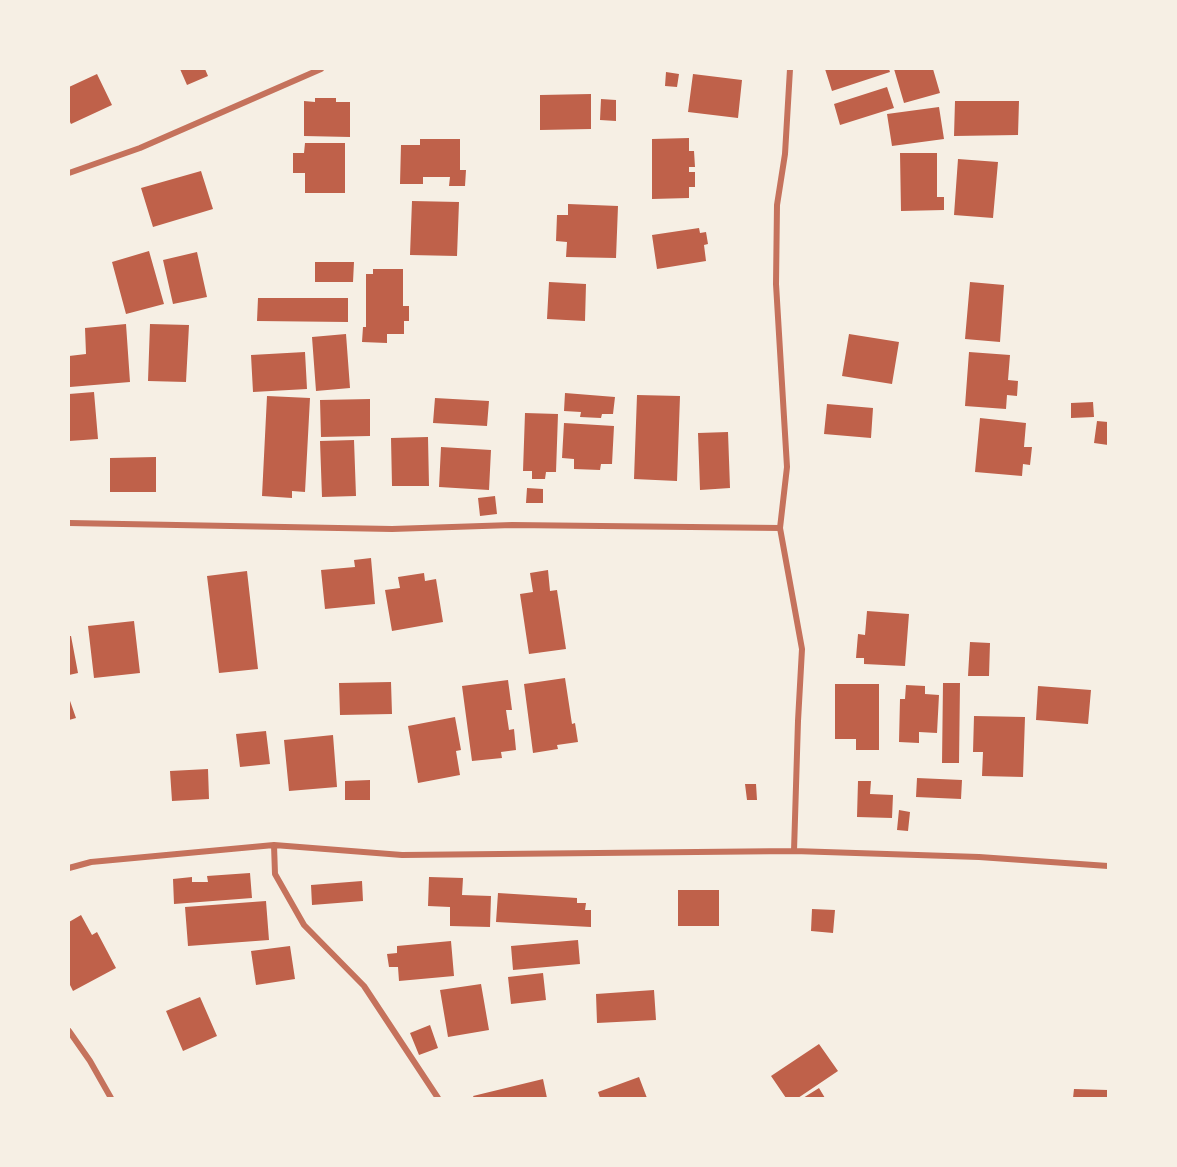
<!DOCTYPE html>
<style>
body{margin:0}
#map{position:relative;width:1177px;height:1167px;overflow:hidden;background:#f6efe4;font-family:"Golos Text",sans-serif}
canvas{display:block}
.frame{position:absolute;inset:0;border:70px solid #f6efe4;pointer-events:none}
</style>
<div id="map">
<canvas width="1177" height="1167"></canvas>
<div class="frame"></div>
</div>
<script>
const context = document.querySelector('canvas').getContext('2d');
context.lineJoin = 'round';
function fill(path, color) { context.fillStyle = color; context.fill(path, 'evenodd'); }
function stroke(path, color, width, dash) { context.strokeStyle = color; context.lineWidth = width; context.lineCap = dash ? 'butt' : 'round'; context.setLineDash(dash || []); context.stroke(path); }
fill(new Path2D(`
 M180,69h25l3,7 -21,9z
 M825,69h64l1,3 -58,19z
 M894,69h39l7,24 -36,10z
 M666,72l13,2 -2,13 -12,-1z
 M97,74l15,31 -41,19 -2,-4v-33z
 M693,74l49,6 -4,38 -50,-6z
 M887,87l7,21 -54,17 -6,-21z
 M591,94v35l-51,1v-35z
 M315,98h21v4h14v35l-46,-1v-35l11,1z
 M601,99l15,1v21l-16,-1z
 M955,101h64l-1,34 -64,1z
 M939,107l5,32 -52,7 -5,-32z
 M689,138v13h5l1,16h-6v5h6v15h-6v11l-37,1v-60z
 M420,139h40v31h6l-1,16h-16l1,-9h-27v7h-23l1,-39h19z
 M305,143h40v50h-40v-20h-12v-20h11z
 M900,153h37v44h7v13l-43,1z
 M958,159l40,3 -5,56 -39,-3z
 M201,171l12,38 -60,18 -12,-39z
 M412,201l47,1 -2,54 -47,-1z
 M568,204l50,2 -2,52 -50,-1 1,-15 -11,-1 1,-26h11z
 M699,228l1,5 6,-1 2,12 -4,1 2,16 -49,8 -5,-34z
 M149,251l15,53 -38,10 -14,-52z
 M197,252l10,45 -34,7 -10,-44z
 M315,262h39l-1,20h-38z
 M373,269h30v37h6v15h-5v13h-17v9l-25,-1 1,-15h3v-53h7z
 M549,282l37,2 -1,37 -38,-2z
 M970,282l34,3 -4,57 -35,-3z
 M258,298h90v24l-91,-1z
 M126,324l4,58 -60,5 -1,-31 17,-2 -1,-26z
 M150,324l39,1 -3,57 -38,-1z
 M346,334l4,54 -34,3 -4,-54z
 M849,334l50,8 -7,42 -50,-8z
 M305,352l2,37 -54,3 -2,-37z
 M969,352l41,3 -2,25 10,1 -1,15 -10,-1 -1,14 -41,-3z
 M94,392l4,47 -29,2v-47z
 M565,393l50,4 -2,17h-11l-1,4 -21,-1 1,-5 -17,-1z
 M637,395l43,1 -3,85 -43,-2z
 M267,396l43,2 -5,94 -13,-1v7l-30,-2z
 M435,398l54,3 -2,25 -54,-3z
 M370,399v37l-49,1 -1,-37z
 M1093,402l1,15 -23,1v-15z
 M827,404l46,4 -2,30 -47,-4z
 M525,413l33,1 -2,58h-10l-1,7h-13v-8h-9z
 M980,418l46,5 -2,24h8l-2,18 -7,-1 -1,12 -47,-4z
 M1097,421l11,1v23l-14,-2z
 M564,423l50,3 -2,38h-11l-1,6 -26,-1v-10l-12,-1z
 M728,432l2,56 -30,2 -2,-57z
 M428,437l1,49h-37l-1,-48z
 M354,440l2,56 -34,1 -2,-56z
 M441,447l50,3 -2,40 -50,-3z
 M156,457v35h-46v-34z
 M527,488l16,1v14h-17z
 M495,496l2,18 -17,2 -2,-18z
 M371,558l4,46 -50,5 -4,-39 34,-3 -1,-7z
 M548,570l2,21 7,-1 9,59 -37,5 -9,-60 13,-2 -3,-19z
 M247,571l11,98 -39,4 -12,-97z
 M424,573l1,8 11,-2 7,43 -51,9 -7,-41 15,-2 -2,-11z
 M867,611l42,3 -4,52 -41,-2v-6h-8l2,-24 7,1z
 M134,621l6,52 -46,5 -6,-52z
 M69,636h2l7,37 -9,2z
 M970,642l20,1 -1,33h-21z
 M565,678l7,46 3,-1 3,19 -21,3 1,4 -25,4 -9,-69z
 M508,680l4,30h-6l3,20 5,-1 2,21 -15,2 1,6 -30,3 -10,-75z
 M391,682l1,32 -52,1 -1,-32z
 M943,683h17l-1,80h-17z
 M835,684h44v66h-23v-11h-21z
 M906,685l19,1v8l14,1 -2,38 -18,-1v11l-20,-1 1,-43h5z
 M1038,686l53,4 -3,34 -52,-4z
 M69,698l7,20 -7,2z
 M974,716l51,1 -2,60 -41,-1 1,-24h-10z
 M455,717l6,33 -5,1 4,24 -42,8 -10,-57z
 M266,731l4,33 -30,3 -4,-33z
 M333,735l4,52 -48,4 -5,-51z
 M208,769l1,30 -37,2 -2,-30z
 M917,778l45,2 -1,19 -45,-2z
 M370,780v20h-25v-19z
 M858,781h13l-1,13 23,1 -1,23 -35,-1z
 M745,784h11l1,16h-10z
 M899,810l11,2 -2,19 -11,-1z
 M250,873l2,25 -78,6 -1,-25 19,-2v5h16l-1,-6z
 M429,877l34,1 -1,17 29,1 -1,31 -40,-1v-19l-22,-1z
 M362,881l1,20 -51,4 -1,-20z
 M678,890h41v36h-41z
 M498,893l79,5v5h9l-1,7h6v17l-95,-5z
 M266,901l3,39 -81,6 -3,-39z
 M812,909l23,1 -2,23 -22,-2z
 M81,915l11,20 5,-3 19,36 -43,23 -4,-8v-61z
 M578,940l2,24 -67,6 -2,-24z
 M451,941l3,35 -55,5 -1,-14h-9l-2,-13 10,-1v-7z
 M290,946l5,33 -39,6 -5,-34z
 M543,973l3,27 -35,4 -3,-27z
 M481,984l8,46 -41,7 -8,-47z
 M654,990l2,30 -59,3 -1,-29z
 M200,997l17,39 -34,15 -17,-40z
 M430,1025l8,23 -19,7 -9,-22z
 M819,1044l19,27 -40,27h-12l-15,-22z
 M639,1077l8,21h-47l-2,-6z
 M543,1079l4,19h-73l-1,-2z
 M819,1088l6,10h-22z
 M1074,1089l34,1v8h-35z`), '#bf614a');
stroke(new Path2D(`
 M790,69l-5,85 -8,51 -1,79 11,183 -7,61 22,121 -4,72 -4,130
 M69,173l71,-25 181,-79
 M69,523l323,6 120,-4 268,3
 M274,845l1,29 29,51 60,61 74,112
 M69,868l22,-6 183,-17 128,10 392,-4 185,6 129,9
 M69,1031l21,30 21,37`), '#c5725c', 6);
</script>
